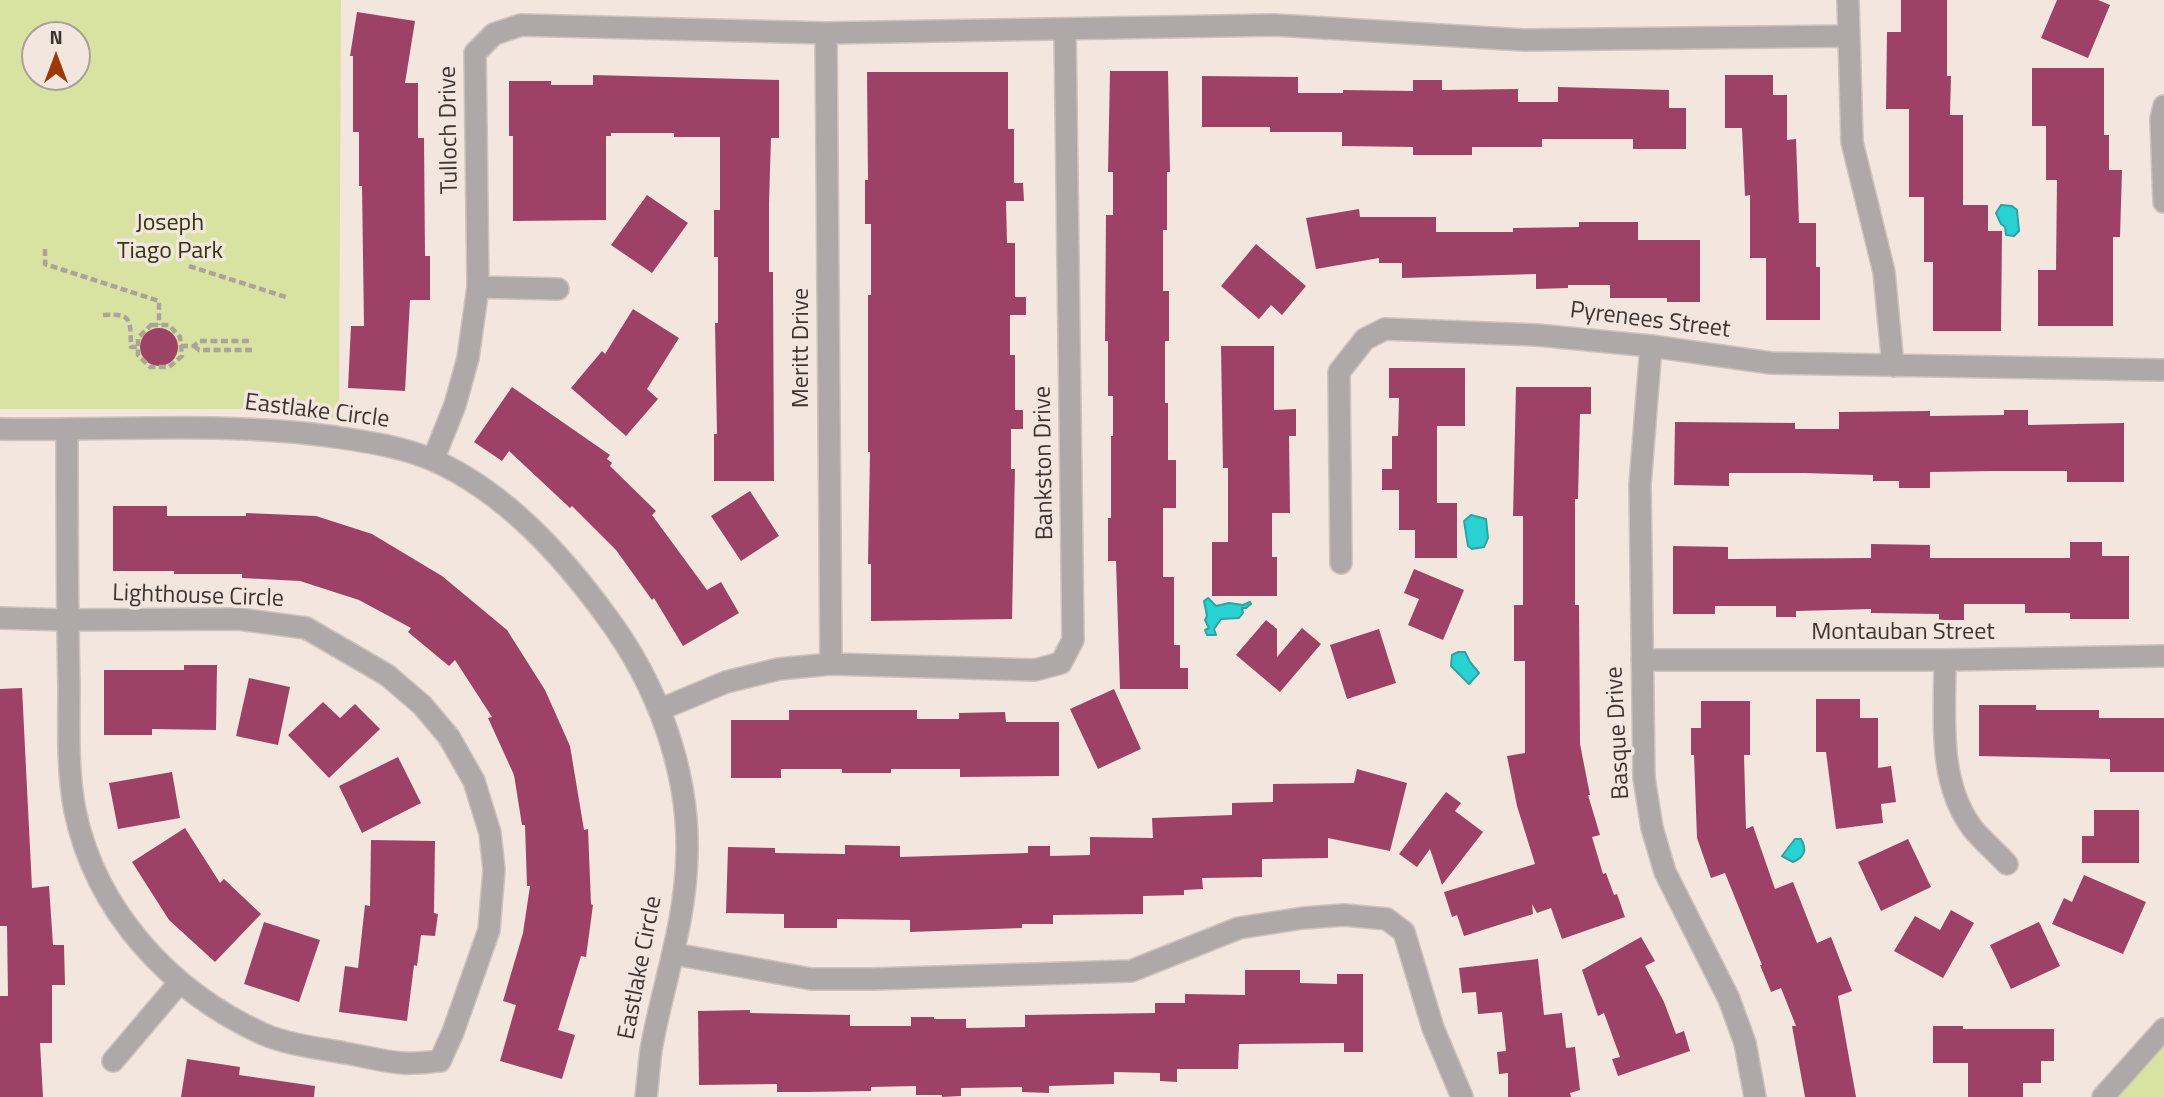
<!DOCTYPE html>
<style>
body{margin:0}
#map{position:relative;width:2164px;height:1097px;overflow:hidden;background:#f3e6de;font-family:"Titillium Web",sans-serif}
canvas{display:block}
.north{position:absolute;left:21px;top:21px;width:70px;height:70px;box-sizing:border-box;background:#f3e6de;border:2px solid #a9a09a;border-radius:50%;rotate:0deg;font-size:19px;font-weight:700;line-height:28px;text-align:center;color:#3b3634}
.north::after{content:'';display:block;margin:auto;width:24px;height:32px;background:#9d3809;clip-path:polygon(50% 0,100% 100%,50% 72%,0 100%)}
</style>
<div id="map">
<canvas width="2164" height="1097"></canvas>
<div class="north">N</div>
</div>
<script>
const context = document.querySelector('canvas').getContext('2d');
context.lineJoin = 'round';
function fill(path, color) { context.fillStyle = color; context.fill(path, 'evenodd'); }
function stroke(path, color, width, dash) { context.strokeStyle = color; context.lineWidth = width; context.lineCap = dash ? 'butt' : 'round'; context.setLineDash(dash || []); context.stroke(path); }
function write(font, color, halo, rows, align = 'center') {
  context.font = font + ' "Titillium Web",sans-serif'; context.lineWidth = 7; context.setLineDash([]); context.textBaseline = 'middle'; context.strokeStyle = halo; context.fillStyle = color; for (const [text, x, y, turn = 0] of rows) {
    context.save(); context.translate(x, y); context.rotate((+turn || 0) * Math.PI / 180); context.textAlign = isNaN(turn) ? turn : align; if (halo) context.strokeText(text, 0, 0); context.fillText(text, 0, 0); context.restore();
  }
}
fill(new Path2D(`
 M0,0h341l-2,419 -75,-10h-264zM35,35h42v42h-42z
 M2164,1046v51h-48z`), '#d9e3a1');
const water = new Path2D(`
 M2001,205l11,1 5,4 2,21 -5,5 -8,-1 -1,-8 -4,-3 -5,-11z
 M1471,515l15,4 2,19 -4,9 -12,2 -4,-3 -4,-25z
 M1208,598l8,8 13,-3 14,2 7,-3 1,2 -5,4h-4l1,5 -4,5 -18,1 -7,10 2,6h-9l-2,-5 4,-2 -4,-8 2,-4 -3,-15z
 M1458,652h7l5,10 9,11 -10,11 -18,-18 1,-11z
 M1795,839h6c6,10 4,18 -8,23l-11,-6z`);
fill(water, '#28d2d2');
stroke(water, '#2ea3a3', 2);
fill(new Path2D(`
 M1901,0h46v76h4l-1,39h13v90h25v26h14l-1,100h-68v-69h-9v-65h-15v-88h-23l1,-77h14z
 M2057,0h41l12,5 -22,53 -47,-20z
 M357,12l58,9 -10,62h13v55h6l1,118h5v44h-20l-5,91 -57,-3 3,-62h13l-2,-140h-3v-54h-6v-76h-3z
 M2032,68h72v67h5v35h13l-2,67h-7v89h-75v-56h18l1,-90h-11v-54h-14z
 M1110,71h58l2,101h-3v58h-4v61h6v50h-4v62h3v57h8v48h-13v69h11v68h6v23h8v21h-68l-4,-128h-8v-43h3v-82h2v-40h-5v-55h-3l1,-126h7v-43h-5z
 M867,72h141v57h6v54h9l1,18h-18l1,42h8v54h11v18h-16v40h5v55h8v19h-12v40h4l-3,150 -141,2v-57h-3l2,-112h-2v-157h3v-71h-6v-44h3z
 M593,75l186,5v58h-8l-2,65v69h4l1,209h-60v-47h3l-2,-111h3v-66h-4v-47h6v-73h-46v-4h-63v3h-5v84l-93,1v-85h-4v-55h42v4h42z
 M1725,75h48v20h14v45l9,-1 3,84h17v44h4v53h-54v-62h-16v-63l-5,1 -3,-68h-17z
 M1202,76l96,1v16h45v-3l70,1v-11h29v10l76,-1v13h40v-15l111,3v18h17v41h-53v-10h-91v8h-70v8h-59v-8l-71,-1v-14h-72v-5h-68z
 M647,195l41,28 -36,50 -41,-28z
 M1359,209l1,8h76v15h77v-4l66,-1v-5h59v18h62v62h-33v-4h-57v-13h-42v3l-32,1v-15l-134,4v-15h-23v-5l-63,11 -10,-51z
 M1256,244l50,42 -24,29 -11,-10 -12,14 -38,-33z
 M633,309l46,29 -32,51 11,10 -32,37 -55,-48 31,-37 3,3z
 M140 347a19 19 0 1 1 38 0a19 19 0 1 1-38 0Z
 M1221,346h53v64l22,-1v27h-7l1,77h-18v44h5v39h-65v-54h16v-74h-5z
 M1389,368h76v58h-28v77h20v55h-42v-28h-16v-40h-17v-21h10v-33h6l1,-38h-10z
 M512,387l98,68 -3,4 5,4 -2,3 46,45 -4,4 55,75 14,-8 18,31 -56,33 -29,-48 -2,2 -36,-50 -44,-44 -2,2 -61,-57 -7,10 -28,-19z
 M1516,387h75v27h-11l-2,85h-3v106h4l1,139 10,51h-2l12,40 -8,2 11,37 3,-1 8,22 3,-1 8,23 -63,22 -11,-31 -14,5 -5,-9 1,10 -69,22 -7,-21 -5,2 -8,-25 91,-28 -18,-58 -10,-50 18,-3v-92h-11v-56h9v-89h-10z
 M2004,410h24v15l96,-2v59h-57v-11h-73l-64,1v16h-31v-7h-26v-6l-69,-2h-75v13l-55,-1 1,-63 120,1v6h44v-17l91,-1v5l74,-1z
 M750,491l29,45 -38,25 -30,-45z
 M113,506h54v10h79v-3l70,3 56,18 70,42 65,54 38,60 25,56 14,84 4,-1 3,75 2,1 -7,52 -5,-1 -23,74 17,5 -13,44 -62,-18 16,-56 -13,-4 20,-68 7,-47h-3l-2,-61h-3l-8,-50 -26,-57 4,-1 -37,-57 -6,6 -41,-34 3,-4 -52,-28 -59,-19 -58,-3v-4h-68v-3h-61z
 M2070,542h32v14h27v63h-59v-6h-45v-9h-61v16h-25v-6l-68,-1v-4l-75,2v6h-20v-11h-61v8h-42v-68l55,1v12l143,-1v-14l59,1v13h140z
 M1414,569l50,21 -21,50 -35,-15 11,-26 -15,-6z
 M1266,620l11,9v28l25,-29 19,16 -41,48 -44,-37z
 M1379,629l17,54 -49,16 -17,-54z
 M184,665h33l-1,65 -64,-1v6h-48v-65h80z
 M249,678l41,9 -12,58 -42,-9z
 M22,688l10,200 17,-2 4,59h11l1,40h-13v58h-12l3,54h-43v-101h8l-1,-70h-7v-237z
 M1114,689l27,60 -43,20 -28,-60z
 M1816,699h44v19h18v50l13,-2 5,36 -15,2 2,19 -47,6 -10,-77h-10z
 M1701,701h49v54h-6l2,74 7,-3 22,63 18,-7 24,61 14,-6 21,54 -14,5 18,101h-51l-13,-71h4l-15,-38 -10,4 -11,-27h2l-37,-92 -14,5 -14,-40 -3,-83h-3v-27h10z
 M323,702l17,16 15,-14 25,25 -51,49 -41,-43z
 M1979,705h57v5h63v8h65v54h-54v-13l-131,-3z
 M789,710h128v9h42v-6l46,-1 1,10h53v54l-99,1v-8h-69v4h-49v-4h-61v9h-50v-58h58z
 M398,757l23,46 -59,30 -23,-47z
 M1357,769l50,14 -17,68 -62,-13v20l-66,1v18l-60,1 1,11 -19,1v5l-41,1v18l-90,1v9h-31v4l-112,4v-12l-73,-1v9h-53v-14l-58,-1 2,-66 47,1v5l70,1v-9l55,1v11l128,-4v-7h22v10l40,-1v-18l63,1 -1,-20 80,-3v-12l41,-1v-18l81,-1z
 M172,772l8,46 -62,11 -9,-46z
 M1446,792l15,11 -6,8 28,21 -41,53 -12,-36 -13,18 -18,-13z
 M2094,810h45v53h-57v-27h12z
 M185,828l35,55 4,-4 37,35 -46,48 -46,-42 -37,-58z
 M1908,839l23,48 -50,24 -23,-49z
 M371,840l64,1 -1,72 4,1 -3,22 -14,-1 -4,31 -3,-1 -7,56 -68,-9 6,-46 13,2 7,-63 5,1z
 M2084,875l62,27 -23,52 -71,-30 12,-26 8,4z
 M1951,910l23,13 -31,55 -49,-27 21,-35 25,14z
 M264,922l56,18 -21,62 -55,-18z
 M2039,922l21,44 -49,23 -21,-44z
 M1641,937l14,24 -10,5 19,36 12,32 8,-3 6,20 -72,25 -6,-17 8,-2 -16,-44 -6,3 -16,-46z
 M1538,959l6,56 18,-2 4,35 9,-1 5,43 -10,3 1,4h-63v-24l-9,1 -2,-22 9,-1 -4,-39 -24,2 -2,-22 -14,1 -3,-25z
 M1245,970h55v13l37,1v-10h26v78h-19v-9l-105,1 -1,25h-61v13l-17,-1v-8l-46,-1v12l-65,2v7l-27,-1v-5l-61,1v8l-19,1v-2h-26v-9l-45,1v4l-65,1h-29v-8l-78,1 -1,-74 52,-1v3l100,2v11h61v-9h23v2h32v9l59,-1v-12l130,-2v-10h30v-9l60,1z
 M1933,1026h30v3h91v32h-13v22h-18v14h-55v-34h-35z
 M187,1059l53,8 -1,8 76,11 -1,11h-133z`), '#9d4266');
const minor = new Path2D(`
 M1848,0l4,142 32,130 9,94
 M826,33l5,631
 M2164,106l-3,13 3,83
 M478,287l80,2
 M1651,346l-11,139 4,293 8,50 13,44 64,127 16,44 10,54
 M0,429c112,2 225,-8 336,8 33,5 67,10 97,23 72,32 129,95 174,157 49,66 82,152 80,236 -1,70 -24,130 -36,197 -2,16 -3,31 -5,47
 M433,460l22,-55 13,-47 10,-71 -3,-234 19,-19 27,-9 305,8 449,-8 249,15 324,-4
 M1341,563l-2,-191 26,-33 20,-10 152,6 114,11 120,17 393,7
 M0,618l67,2 172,-1 67,9 81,47 35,30 27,32 25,44 16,52 4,37 -5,60 -36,102 -13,29c-12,1 -25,3 -37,2 -19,-1 -39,-7 -58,-10 -27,-5 -56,-8 -82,-19 -92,-42 -167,-122 -188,-223 -8,-41 -6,-84 -6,-126 -2,-85 -2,-170 -2,-255
 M1642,660h303l219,-4
 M1945,660c0,56 -8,122 28,169 10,12 23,23 34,35
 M659,710l67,-28 53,-13 52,-5 204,6 26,-7 12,-23 -8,-611
 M674,954l137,25h62l258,-8 108,-43 64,-10 41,-3 43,4 17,13 29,96 29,69
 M113,1061l67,-79
 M2103,1097l61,-68`);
stroke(minor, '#cec3bc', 24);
stroke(new Path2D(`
 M45,249v15l114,37v24
 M189,266l100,32
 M103,315c30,-2 27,5 28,32h7
 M151,325h18l11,12 2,19 -13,11h-19l-12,-12v-17z
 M181,346h13l5,-5h53
 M194,346l5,4h53`), '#ada39d', 4.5, [7, 3.5]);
stroke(minor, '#afa8a9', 21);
write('24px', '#3b3634', '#f3e6de', [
 ["Tulloch Drive",450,130,-91],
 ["Pyrenees Street",1650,321,7],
 ["Meritt Drive",802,348,-90],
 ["Eastlake Circle",317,412,7],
 ["Bankston Drive",1045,463,-91],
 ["Lighthouse Circle",198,597,2],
 ["Montauban Street",1903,633],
 ["Basque Drive",1619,733,-93],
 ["Eastlake Circle",641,968,-79]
]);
write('24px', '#33370c', '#f3e6de', [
 ["Joseph",170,224],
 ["Tiago Park",170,252]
]);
</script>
